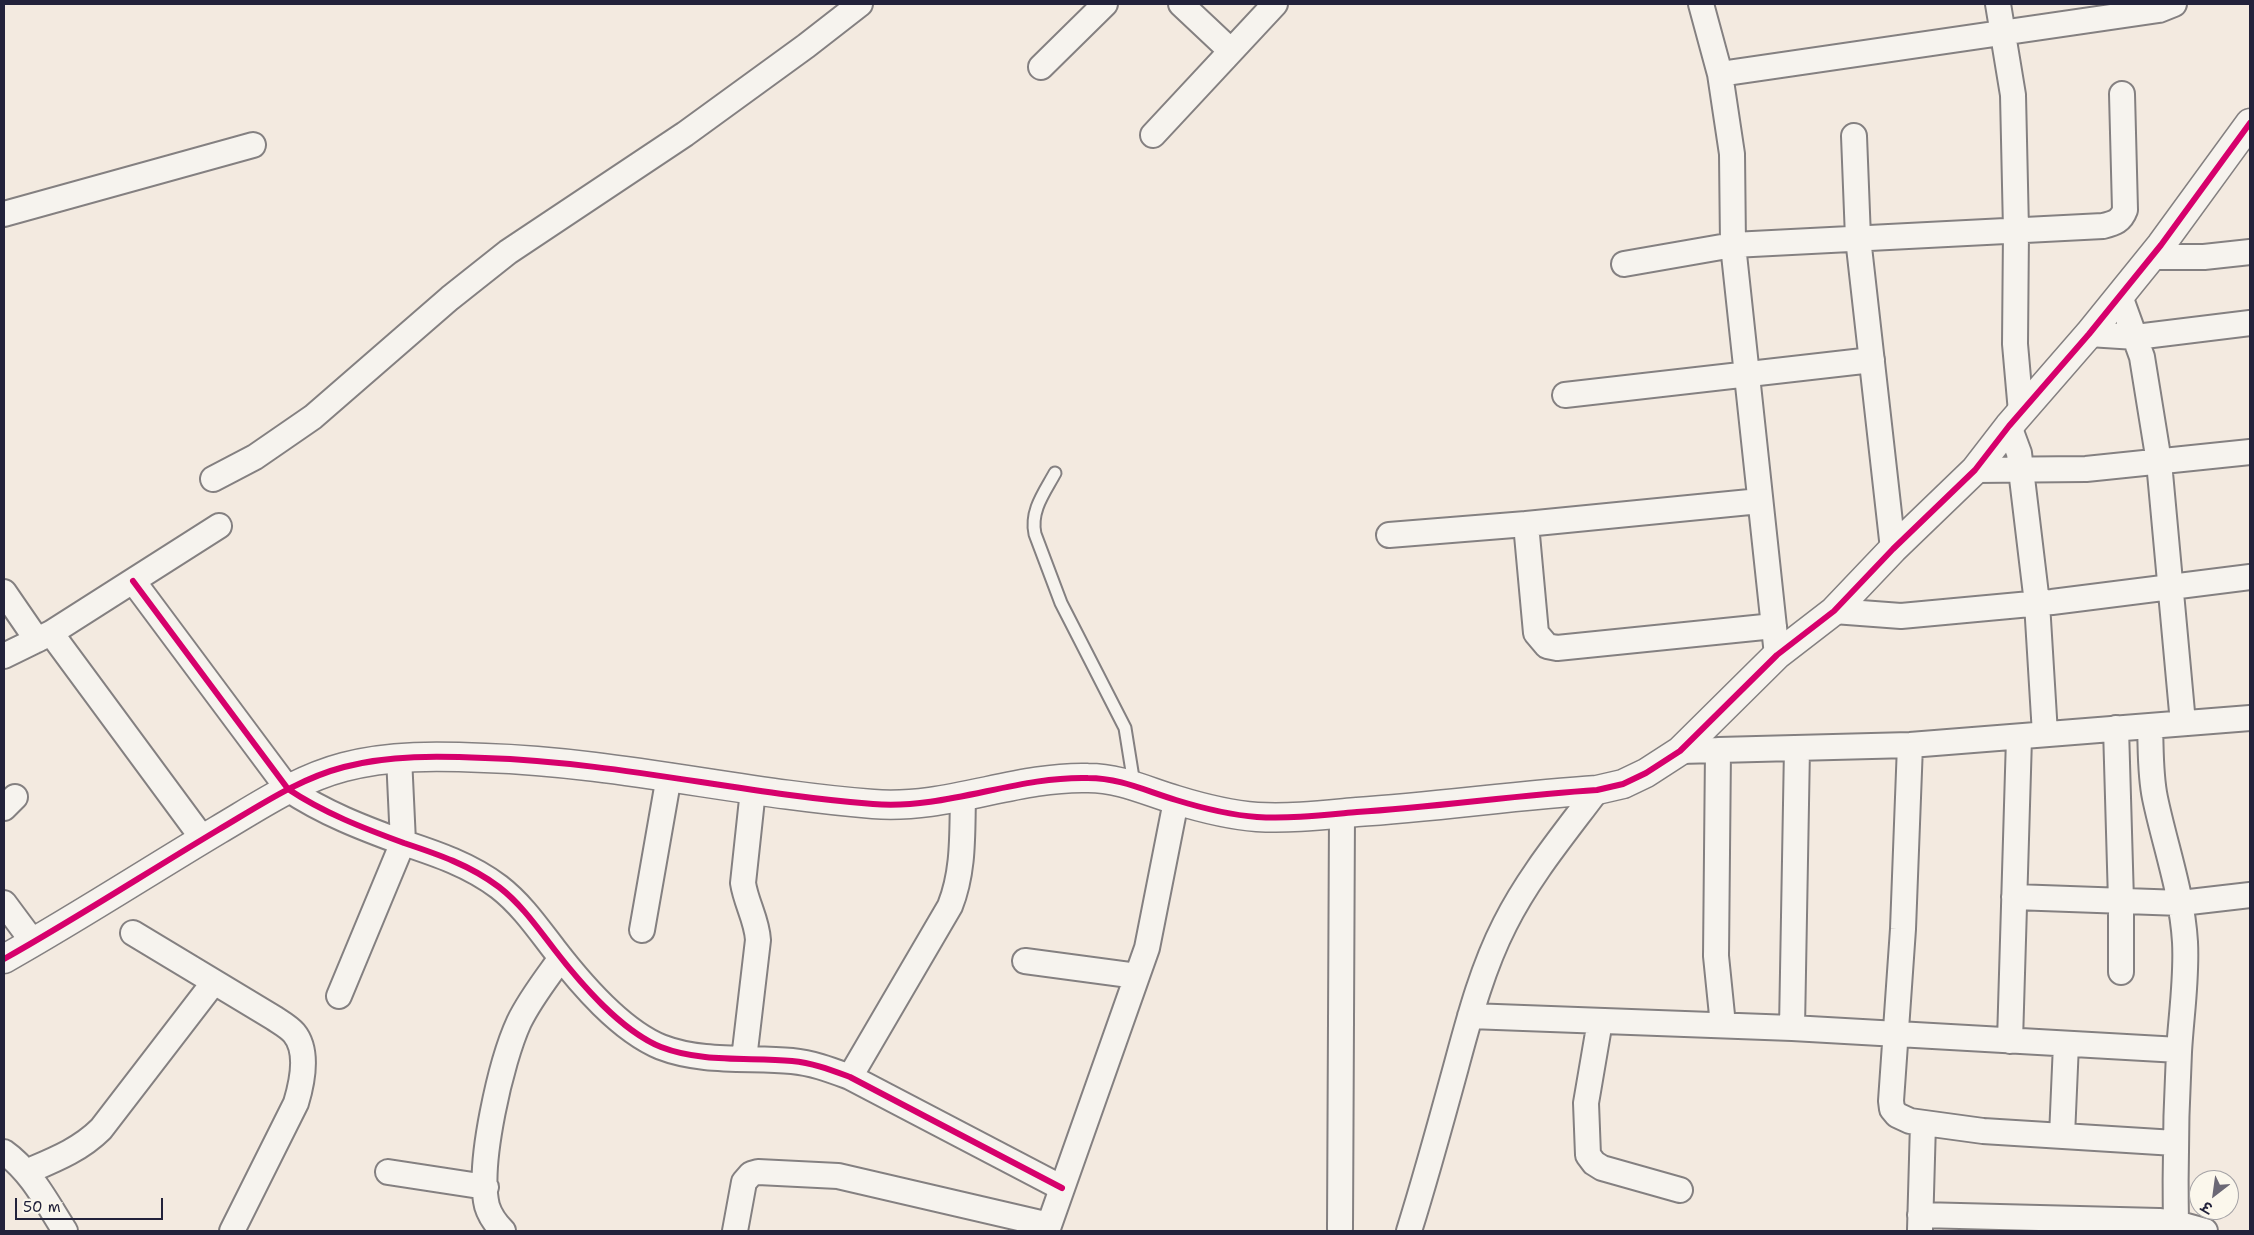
<!DOCTYPE html>
<meta charset="utf-8">
<style>
body{margin:0}
#map{position:relative;width:2254px;height:1235px;overflow:hidden;background:#f3eae0;font-family:"Shantell Sans","Playpen Sans Deva",sans-serif}
canvas{display:block}
.frame{position:absolute;inset:0;border:5px solid #22223b;pointer-events:none}
.north{position:absolute;left:2189px;top:1170px;width:50px;height:50px;box-sizing:border-box;background:#fbf7ec;border:1px solid #a4a2a5;border-radius:50%;rotate:210deg;font-size:14px;font-weight:700;line-height:20px;text-align:center;color:#22223b}
.north::after{content:'';display:block;margin:auto;width:18px;height:22px;background:#6b6875;clip-path:polygon(50% 0,100% 100%,50% 72%,0 100%)}
.scale{position:absolute;left:15px;top:1198px;width:148px;height:22px;box-sizing:border-box;border:2px solid #22223b;border-top:0;padding-left:6px;font-size:15px;line-height:18px;white-space:nowrap;color:#22223b;-webkit-text-stroke:4px #fbf7ec;paint-order:stroke}
</style>
<div id="map">
<canvas width="2254" height="1235"></canvas>
<div class="frame"></div>
<div class="north">उ</div>
<div class="scale">50 m</div>
</div>
<script>
const context = document.querySelector('canvas').getContext('2d');
context.lineJoin = 'round';
function stroke(path, color, width, dash) { context.strokeStyle = color; context.lineWidth = width; context.lineCap = dash ? 'butt' : 'round'; context.setLineDash(dash || []); context.stroke(path); }
const lane = new Path2D(`
 M1055,473c-11,20 -25,38 -20,61l26,69 64,125 9,56`);
const street = new Path2D(`
 M1181,4l50,47
 M1701,4l19,70 12,80 1,91 44,410
 M1998,4l15,91 3,135 -1,114 6,68
 M1041,67l64,-63
 M1720,74l439,-64 15,-6
 M1153,135l122,-131
 M1854,136l4,102 35,311
 M4,214l249,-69
 M2152,257h52l46,-5
 M1624,264l109,-19 370,-19c12,-3 18,-5 22,-16l-3,-116
 M2120,296l22,61 17,105 24,261
 M2089,334l47,3 114,-14
 M1565,395l307,-35
 M2009,426l10,27 18,150 8,131
 M1975,470l111,-1 164,-17
 M213,479l42,-22 58,-40 137,-119 58,-46 177,-118 121,-88 54,-42
 M1526,524l10,109 11,13 10,2 217,-22
 M1389,535l137,-11 234,-23
 M133,581l155,208c36,24 75,39 116,54 33,11 66,22 95,44 22,17 38,40 55,62 27,35 66,81 107,98 41,16 89,10 131,14 21,2 39,9 58,16l212,111
 M4,592l33,48
 M1834,611l67,5 151,-14 198,-25
 M51,633l152,206
 M4,656l47,-23 168,-107
 M2150,726c1,24 0,48 5,72 10,48 27,94 30,144 2,37 -4,74 -6,110 -3,57 -4,114 -3,171
 M2116,728l5,173v71
 M1910,745l-7,184 -12,172 1,8 5,6 13,6 73,10 192,12
 M1718,750l-2,206 7,69
 M1680,751l230,-6 340,-27
 M4,808l11,-11
 M2014,897l167,6 69,-8
 M4,903l29,39
 M642,930l27,-154
 M133,933l141,85c6,4 15,9 20,15 15,18 8,50 2,70l-64,128
 M1025,961l112,15
 M339,996l64,-154 -4,-85
 M1470,1016l322,12 387,22
 M1600,1021l-14,82 2,52 6,8 8,5 78,22
 M1792,1028l5,-280
 M2010,1041l9,-303
 M744,1059l14,-119c-1,-20 -12,-37 -15,-57l10,-93
 M850,1077l100,-171c14,-35 12,-72 13,-109
 M2062,1136l4,-92
 M4,1152c27,19 43,51 61,79
 M26,1172c28,-12 54,-22 75,-43l113,-147
 M388,1172l98,15
 M1920,1215l239,6 17,2 29,8
 M1340,1229l2,-416
 M1920,1230l3,-107
 M503,1231c-7,-7 -13,-15 -16,-25 -10,-41 14,-145 32,-184 11,-23 27,-43 42,-64
 M735,1231l9,-49 7,-8 7,-2 80,4 211,49
 M1047,1231l100,-283 29,-147
 M1409,1231c17,-54 32,-109 47,-164 13,-48 26,-98 49,-143 24,-48 60,-91 92,-134`);
const secondary = new Path2D(`
 M4,959c73,-41 142,-86 214,-129 41,-24 80,-51 126,-63 46,-12 94,-11 141,-9 131,4 258,36 388,46 74,6 142,-28 215,-26 32,0 58,13 88,22 26,8 54,15 81,17 33,2 67,-2 100,-5 80,-5 160,-17 240,-22l26,-6 23,-11 34,-22 97,-96 57,-44 59,-62 82,-79 34,-44 80,-92 72,-89 89,-122`);
stroke(lane, '#848081', 15);
stroke(street, '#848081', 28);
stroke(secondary, '#848081', 31);
stroke(lane, '#f6f3ee', 11);
stroke(street, '#f6f3ee', 24);
stroke(secondary, '#f6f3ee', 28);
stroke(new Path2D(`
 M133,581l155,208c36,24 75,39 116,54 33,11 66,22 95,44 22,17 38,40 55,62 27,35 66,81 107,98 41,16 89,10 131,14 21,2 39,9 58,16l212,111
 M4,959c73,-41 142,-86 214,-129 41,-24 80,-51 126,-63 46,-12 94,-11 141,-9 131,4 258,36 388,46 74,6 142,-28 215,-26 32,0 58,13 88,22 26,8 54,15 81,17 33,2 67,-2 100,-5 80,-5 160,-17 240,-22l26,-6 23,-11 34,-22 97,-96 57,-44 59,-62 82,-79 34,-44 80,-92 72,-89 89,-122`), '#d6006c', 6);
</script>
